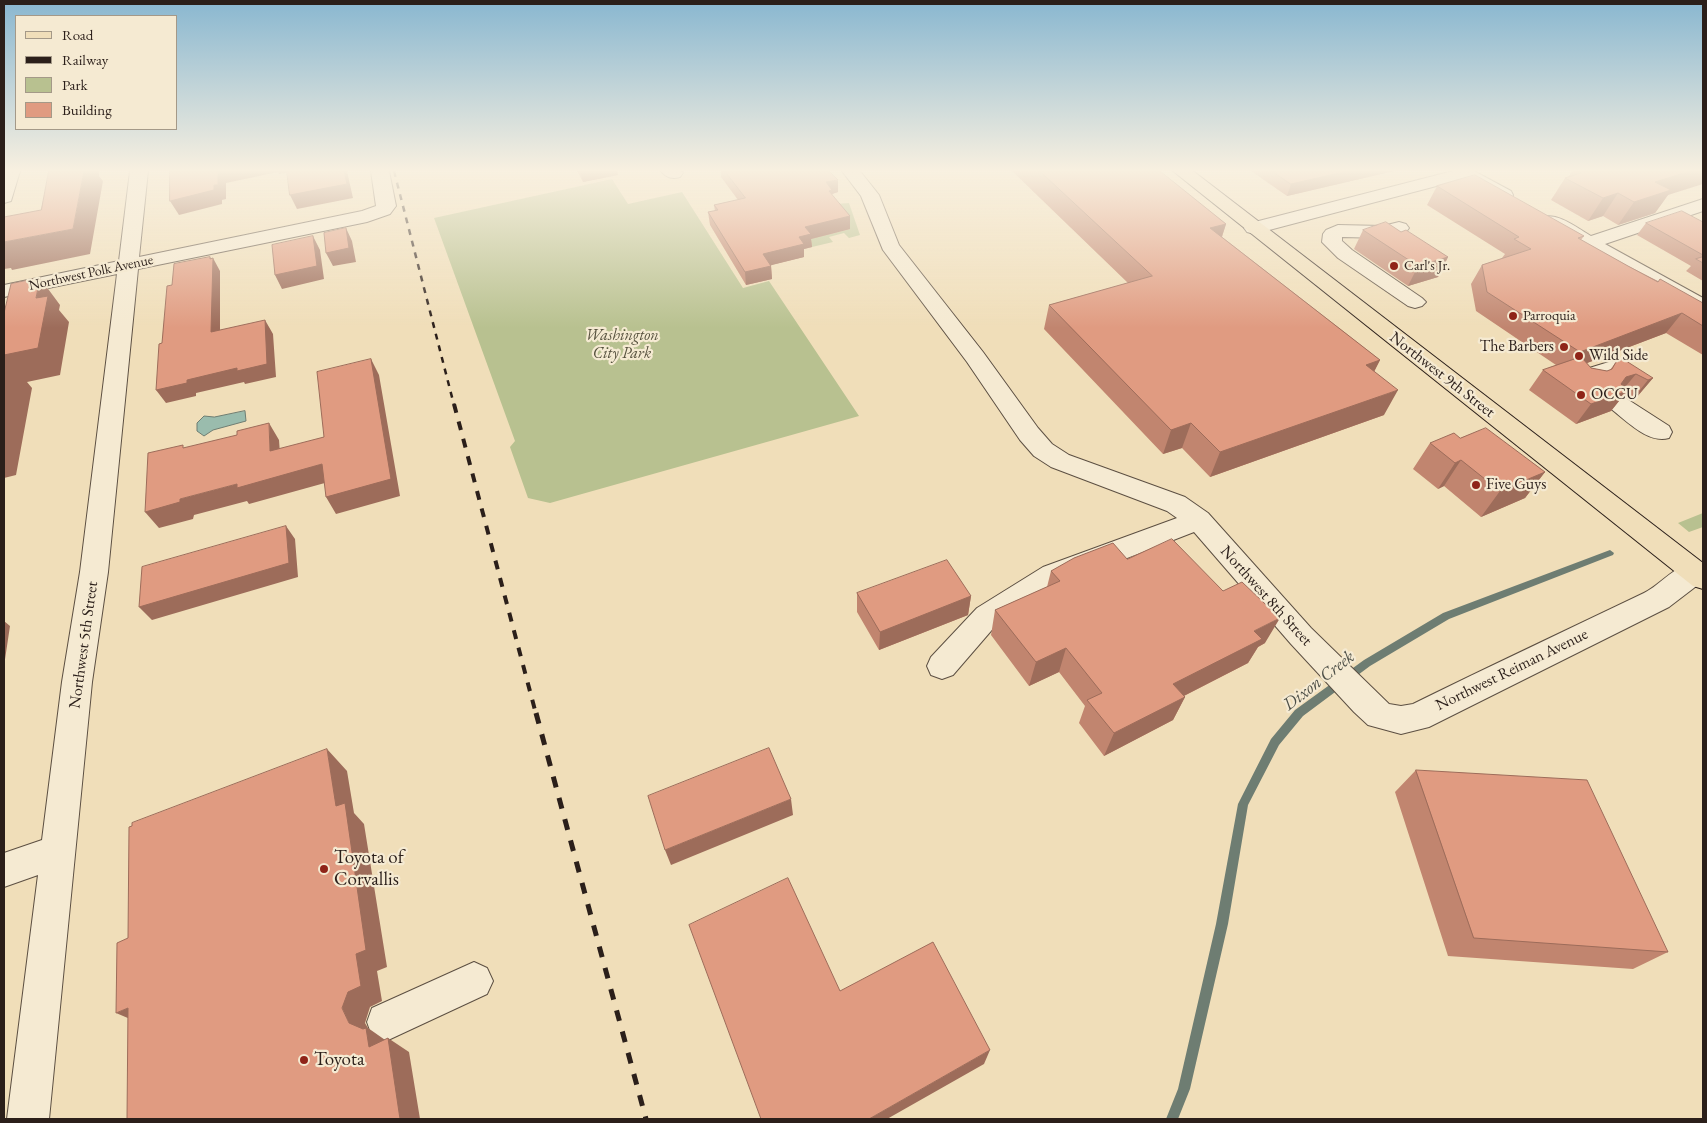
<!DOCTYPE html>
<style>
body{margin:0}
#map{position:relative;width:1707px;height:1123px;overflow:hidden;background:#f0deb9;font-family:"EB Garamond",serif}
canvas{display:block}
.frame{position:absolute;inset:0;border:5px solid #2b1f1a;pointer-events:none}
.legend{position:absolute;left:15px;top:15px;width:162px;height:115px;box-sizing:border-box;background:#f5ead2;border:1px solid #a49988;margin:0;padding:6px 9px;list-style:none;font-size:15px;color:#2b1f1a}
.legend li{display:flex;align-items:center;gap:10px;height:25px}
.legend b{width:25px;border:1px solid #a49988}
</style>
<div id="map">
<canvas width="1707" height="1123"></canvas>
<div class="frame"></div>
<ul class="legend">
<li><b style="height:6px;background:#f0deb9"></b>Road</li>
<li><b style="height:6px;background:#2b1f1a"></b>Railway</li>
<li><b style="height:14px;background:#b8c190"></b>Park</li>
<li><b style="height:14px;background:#e09b81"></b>Building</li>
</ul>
</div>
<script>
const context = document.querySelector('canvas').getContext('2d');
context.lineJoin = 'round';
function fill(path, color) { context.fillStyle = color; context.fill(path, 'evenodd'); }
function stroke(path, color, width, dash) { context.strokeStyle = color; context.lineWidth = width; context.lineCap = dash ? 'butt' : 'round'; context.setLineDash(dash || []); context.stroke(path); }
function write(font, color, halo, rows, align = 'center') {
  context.font = font + ' "EB Garamond",serif'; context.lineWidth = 4.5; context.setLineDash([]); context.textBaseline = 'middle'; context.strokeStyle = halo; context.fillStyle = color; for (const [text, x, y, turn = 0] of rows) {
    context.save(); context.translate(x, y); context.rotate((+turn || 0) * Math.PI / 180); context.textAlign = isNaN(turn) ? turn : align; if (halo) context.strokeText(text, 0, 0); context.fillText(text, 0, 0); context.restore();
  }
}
fill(new Path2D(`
 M612,179l16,25 54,-12 61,96 26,-7 90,135 -309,87 -22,-5 -18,-51 5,-6 -81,-223z
 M849,203l11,32 -11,3 -5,-5 -15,4 4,5 -21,5 -6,-7 44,-11 -16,-25z
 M1703,513v14l-14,5 -11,-9z`), '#b8c190');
const water = new Path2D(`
 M245,411l1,10 -33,9 -9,6 -7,-5v-8l7,-7 10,1z`);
fill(water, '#9abcad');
stroke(water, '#6e7d72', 1);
fill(new Path2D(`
 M1610,550l4,3 -1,2 -164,64 -79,47 -67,50 -24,29 -31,60 -20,119 -38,165 -12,30h-12l12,-30 38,-165 22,-120 33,-65 24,-29 69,-50 79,-47z`), '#6e7d72');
const minor = new Path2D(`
 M4,171h16l-9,30 -7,2z
 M130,171h18l-9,86 223,-46 14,-5 -5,-35h18l7,35 -6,8 -23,8 -229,47 -30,303 -16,110 -43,437h-42l31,-244 -34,12v-34l38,-13 20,-158 18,-110 37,-298 -113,23v-12l115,-24z
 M661,171h20l2,2 -3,4c-7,2 -14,1 -19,-6z
 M842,171h18l19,24 20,50 84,107 55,76 14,16 17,11 116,42 23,16 103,115 78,76 12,2 12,-2c77,-38 154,-74 231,-111 19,-9 37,-36 59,-29v17l-34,26 -240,120 -28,7 -33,-9 -14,-13 -63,-68 -97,-112 -131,51 -66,41 -44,51 -11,4 -11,-4 -4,-9 4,-9 46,-49 66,-41 134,-49 -10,-7 -116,-44 -17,-11 -14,-16 -53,-78 -84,-112 -22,-54z
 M1453,171h21l37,20 2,4 -2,4c-16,4 -35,-12 -48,-20l-209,55 -7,-2 -3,-4 3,-4z
 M1703,199v12l-98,33 98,54v15l-7,-2 -153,-86 -3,-4 3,-4c16,-4 34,11 48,19z
 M1399,222l7,2 3,4 -3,4 -23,6 -41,-1v4l10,9 70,48 4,4 -4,4 -7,2 -7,-2 -70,-48 -16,-16 1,-8 3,-4 12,-5 45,1z
 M1612,361l8,2 3,5 -3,5 -23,8 2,2 -4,5c-12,3 -19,0 -25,-10l3,-5z
 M1619,396l8,3 42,27 3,6 -3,6c-21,6 -42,-17 -58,-29l-4,-5 4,-5z
 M474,962l13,6 6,13 -6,13 -101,47 -14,-5 -5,-14 5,-14z`);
const major = new Path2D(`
 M1173,171h20l510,392v26l-10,-3z`);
stroke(minor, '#5c4f42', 2);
stroke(major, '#2b1f1a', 2);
fill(minor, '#f5ead2');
fill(major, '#f0deb9');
stroke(new Path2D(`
 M394,171l60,234`), '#2b1f1a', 2.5, [6, 6]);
stroke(new Path2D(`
 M454,404l82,310`), '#2b1f1a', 4, [9, 9]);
stroke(new Path2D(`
 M536,713l110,406`), '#2b1f1a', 5, [11, 11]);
fill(new Path2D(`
 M577,171h40l1,4 -35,7z
 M721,171h108l9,21 -6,2 18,35 -39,10 1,8 -8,2v8l-33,8 1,14 -26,6 -36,-60 -2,-13 7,-1 -1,-6 24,-5 -17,-23z
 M1012,171h148l66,53 -4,13 158,123 -6,12 10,43 -174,62 -28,-29 -19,6 -119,-125 5,-24 79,-22z
 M1251,171h143l-107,25z
 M1572,171h131l-35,24 -13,18 -37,12 -15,-9 -15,5 -37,-21 14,-22 4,-2z
 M1437,186l147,50 -3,4 47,26 30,15 45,22v52l-37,-22 -79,30 4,5 16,3 3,-1 6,-8 37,16 -17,20 -4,2 -9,-4 -12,15 -35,13 -47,-34 14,-20 13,-5 -80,-54 -5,-27 11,-19 21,-7h-1l3,-4 -78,-49z
 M1703,222v59l-17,-10 5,-5 -54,-31 9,-12z
 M1363,230l38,2 47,25 -10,20 -30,9 -54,-37z
 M1460,438l85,34 -20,26 -44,19 -37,-31 -6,3 -25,-20 17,-26z
 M1127,559l138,84 -7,4 -10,16 -64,33 1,1 -12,23 -69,36 -25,-33 6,-17 -26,-34 -30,14 -38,-51 4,-25 52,-23 4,-16z
 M857,593l114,3 -3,19 -89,35 -22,-38z
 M1416,770l252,182 -35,17 -185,-13 -53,-164z`), '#c1856f');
fill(new Path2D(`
 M84,171h15v5l4,5 -13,73 -78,16 -1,-2 -7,1v-27l69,-13z
 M218,171h73l1,1 -13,2 -1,-2 -52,11v16l-4,1v4l-43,11 -9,-14 44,-16z
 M344,171h3l6,27 -56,11 -7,-14z
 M580,171h37l1,4 -35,7z
 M1348,171h46l-107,25 4,-12z
 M1690,171h13v13l-35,11 -13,18 -37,12 16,-23 21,-20z
 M838,180v12l-6,2v9l-6,-21z
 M1618,193l-15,23 -15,5 15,-23z
 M850,216v13l-39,10 1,8 -8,2v8l-40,10 -1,-13 36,-17 6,-10z
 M1226,224l-8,24 -8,-20z
 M346,228l6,13 4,21 -23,4 -7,-13z
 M313,236l7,14 4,29 -42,10 -7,-14z
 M210,257l3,5v-4l7,13v75l-9,-14z
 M1448,257l-10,20 -30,9 10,-20z
 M771,266l1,13 -26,6 -1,-13z
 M40,278l20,27 -1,5 10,12 -9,53 -33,7 5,6 -16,87 -12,3v-123l32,-57z
 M1682,313l-16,20 -100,38 14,-19z
 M265,320l8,14 3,43 -31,7 -1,-2 -48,11v3l-30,7 -10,-13 31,-10z
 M371,359l8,16 21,121 -64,18 -10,-17z
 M1380,360l-13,25 -1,-20z
 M1636,374l-16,19 7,-2 -16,20 -35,13 15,-20 35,-27z
 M1653,378l-17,20 -4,2 16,-20z
 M1398,390l-14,25 -174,62 10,-25z
 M269,423l10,17 2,28 -11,-17z
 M1191,423l-9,25 -19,6 8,-24z
 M1461,460l-17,26 -6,3 17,-26z
 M322,464l10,17 -83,23 -2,-3 -53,14 -1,4 -34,9 -14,-16 35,-13 57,-15z
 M1545,472l-20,26 -44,19 19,-26z
 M286,526l9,13 3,38 -146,43 -13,-13z
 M971,596l-3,19 -89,35 1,-18z
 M1280,618l-15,25 -7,4 -10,16 -86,44 11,-23 81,-53z
 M4,621l6,5 -6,40z
 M1066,648l-7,24 -30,14 7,-24z
 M1185,697l-12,23 -69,36 10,-23z
 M327,749l20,22 7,42 10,11 23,143 -10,4 5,30 -12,6 -5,16 3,5 20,14v-4l21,14 11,67h-20l-31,-72 -20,-24 -7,-15 14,-54z
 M791,799l2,16 -122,50 -6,-15z
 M128,1008l21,19 -33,-14z
 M990,1050l-6,14 -97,55h-18z`), '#9d6c5a');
const building = new Path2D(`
 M49,171h35l-11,58 -69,13v-25l37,-7z
 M170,171h48v14h-4v5l-44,11z
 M287,171h57l3,13 -57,11z
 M725,171h104l9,9 -12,2 6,8 -3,1 21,25 -45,11 6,7 -12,3 5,7 -41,10 8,12 -26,6 -37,-60 10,-2 -4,-5 31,-7z
 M1040,171h120l66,53 -16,4 170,132 -14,5 32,25 -178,62 -29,-29 -20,7 -122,-125 103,-29z
 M1272,171h76l-57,13z
 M1578,171h112l-35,11 16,8 -37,12 -16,-9 -15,5 -38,-20 16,-5z
 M1475,175l109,61 -6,2 50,28 30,16 2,-3 43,24v23l-21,-13 -102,39 -93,-60 -5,-27 49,-16 -17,-10 5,-2 -82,-51z
 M1682,211l21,11v33l-57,-32z
 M1386,222l15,10 5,-2 42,27 -30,9 -55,-36z
 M346,228l3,20 -23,5 -2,-20z
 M313,236l4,30 -42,9 -3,-30z
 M210,257v2l3,-1 -2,74 54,-12 2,44 -30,7v-3l-50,12v3l-31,7 3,-46 3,-1 5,-57 5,-1 2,-21z
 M1703,257v6l-7,-4z
 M40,278l-4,20 12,-2 -10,52 -34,7v-42l7,-29z
 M1584,356l-1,3 8,9 16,3 5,-2 4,-7 7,-3 30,19 -5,2 -12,-6 -10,3 -5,7 6,7 -36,13 -48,-34z
 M371,359l20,120 -65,18 -4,-33 -85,24v-4l-57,15v3l-35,10 3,-59 35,-8v3l54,-13v-4l32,-8 1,28 54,-14 -7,-65z
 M1486,428l59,44 -45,19 -39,-31 -6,3 -25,-20 24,-10 6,5z
 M286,526l3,37 -150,44 3,-40z
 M1172,539l51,52 19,-9 38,36 -26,13 8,8 -89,45 12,13 -71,36 -27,-33 15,-7 -36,-45 -30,14 -41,-52 65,-29 -9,-10 23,-13 39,-15 14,16z
 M947,560l24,36 -91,36 -23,-39z
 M769,748l22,51 -126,51 -17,-54z
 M327,749l9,57 9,-3 21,147 -10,4 5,32 -13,6 -6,16 7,15 14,6 3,-1 3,19 19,-9 12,81h-273l1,-111 -12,5 1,-70 11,-5 1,-111 3,-1v-3z
 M1416,770l171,10 81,172 -194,-14z
 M788,878l52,113 93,-49 57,108 -121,69h-108l-72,-194z`);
fill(building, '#e09b81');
stroke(building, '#9d6c5a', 1);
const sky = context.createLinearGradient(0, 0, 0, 328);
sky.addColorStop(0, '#89b7d0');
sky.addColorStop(0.52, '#f8f0e0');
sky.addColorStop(1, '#f8f0e000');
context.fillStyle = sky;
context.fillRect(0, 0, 1707, 328);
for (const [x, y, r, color] of [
 [1394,266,5,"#8f2418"],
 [1513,316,5,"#8f2418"],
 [1564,347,5,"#8f2418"],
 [1579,356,5,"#8f2418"],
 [1581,395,5,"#8f2418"],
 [1476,485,5,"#8f2418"],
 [324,869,5,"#8f2418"],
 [304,1060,5,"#8f2418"]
]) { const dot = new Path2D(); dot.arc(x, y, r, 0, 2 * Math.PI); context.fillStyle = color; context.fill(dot); stroke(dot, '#f5ead2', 2); }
write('14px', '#2b1f1a', '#f5ead2', [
 ["Carl's Jr.",1404,266],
 ["Parroquia",1523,316]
], 'left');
write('14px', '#2b1f1a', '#f5ead2', [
 ["Northwest Polk Avenue",91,273,-12]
]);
write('italic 16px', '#55503d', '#f5ead2', [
 ["Washington",622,336],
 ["City Park",622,354]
]);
write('16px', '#2b1f1a', '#f5ead2', [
 ["The Barbers",1554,347,"right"],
 ["Wild Side",1589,356],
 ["OCCU",1591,395],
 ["Five Guys",1486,485]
], 'left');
write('16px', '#2b1f1a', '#f5ead2', [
 ["Northwest 9th Street",1442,375,38],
 ["Northwest 8th Street",1266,596,48],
 ["Northwest 5th Street",84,645,-82],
 ["Northwest Reiman Avenue",1512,670,-26]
]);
write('italic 18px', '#4c4e46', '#f5ead2', [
 ["Dixon Creek",1319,681,-38]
]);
write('19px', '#2b1f1a', '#f5ead2', [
 ["Toyota of",334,858],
 ["Corvallis",334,880],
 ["Toyota",314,1060]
], 'left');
</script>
